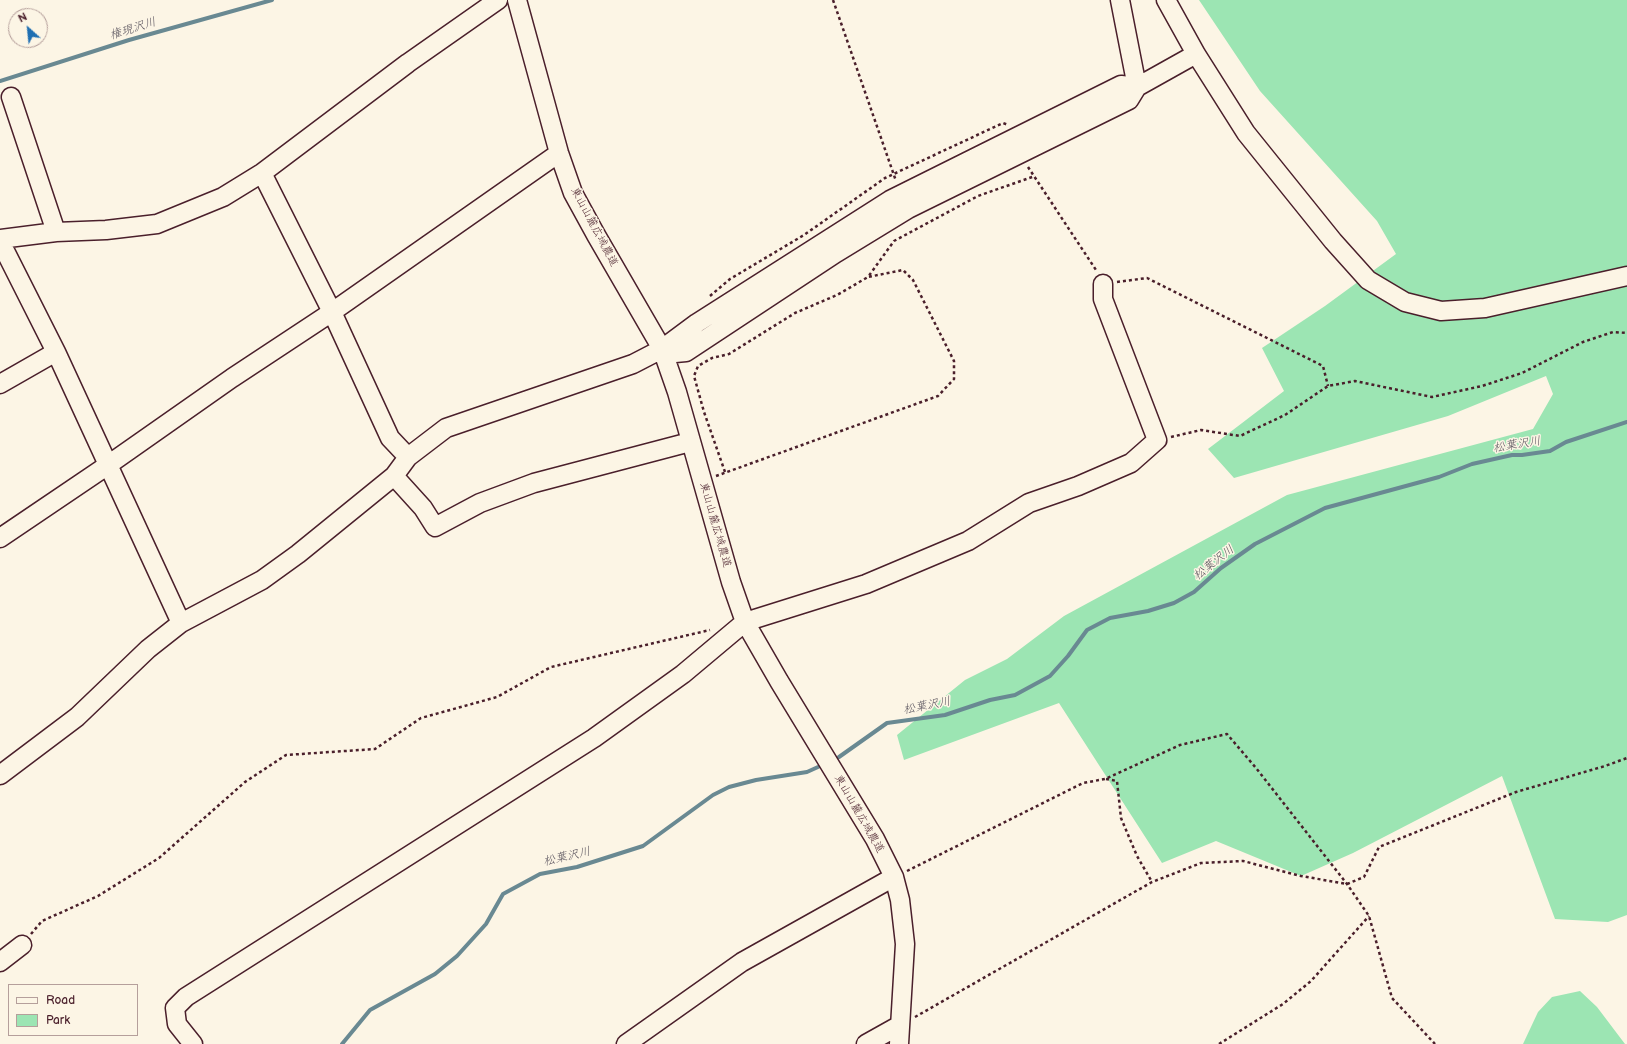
<!DOCTYPE html>
<meta charset="utf-8">
<style>
body{margin:0}
#map{position:relative;width:1627px;height:1044px;overflow:hidden;background:#fcf5e5;font-family:"Balsamiq Sans",sans-serif}
canvas{display:block}
.legend{position:absolute;left:8px;top:984px;width:130px;height:52px;box-sizing:border-box;background:#fcf5e5;border:1px solid #b59f9b;margin:0;padding:5px 7px;list-style:none;font-size:12px;color:#4a1f2b}
.legend li{display:flex;align-items:center;gap:8px;height:20px}
.legend b{width:20px;border:1px solid #b59f9b}
.north{position:absolute;left:8px;top:8px;width:40px;height:40px;box-sizing:border-box;background:#fcf5e5;border:1px solid #b59f9b;border-radius:50%;rotate:333deg;font-size:11px;font-weight:700;line-height:16px;text-align:center;color:#4a1f2b}
.north::after{content:'';display:block;margin:auto;width:14px;height:18px;background:#1f6fb2;clip-path:polygon(50% 0,100% 100%,50% 72%,0 100%)}
</style>
<div id="map">
<canvas width="1627" height="1044"></canvas>
<ul class="legend">
<li><b style="height:5px;background:#fcf5e5"></b>Road</li>
<li><b style="height:11px;background:#9ce5b3"></b>Park</li>
</ul>
<div class="north">N</div>
</div>
<script>
const context = document.querySelector('canvas').getContext('2d');
context.lineJoin = 'round';
function fill(path, color) { context.fillStyle = color; context.fill(path, 'evenodd'); }
function stroke(path, color, width, dash) { context.strokeStyle = color; context.lineWidth = width; context.lineCap = dash ? 'butt' : 'round'; context.setLineDash(dash || []); context.stroke(path); }
function write(font, color, halo, rows, align = 'center') {
  context.font = font + ' "Balsamiq Sans","Klee One",sans-serif'; context.lineWidth = 3; context.setLineDash([]); context.textBaseline = 'middle'; context.strokeStyle = halo; context.fillStyle = color; for (const [text, x, y, turn = 0] of rows) {
    context.save(); context.translate(x, y); context.rotate((+turn || 0) * Math.PI / 180); context.textAlign = isNaN(turn) ? turn : align; if (halo) context.strokeText(text, 0, 0); context.fillText(text, 0, 0); context.restore();
  }
}
fill(new Path2D(`
 M1199,0h428v915l-19,7 -53,-3 -53,-143 -149,77 -52,23 -85,-35 -54,22 -103,-160 -155,57 -7,-25 68,-55 42,-21 57,-43 223,-121 246,-66 20,-35 -7,-18 -98,40 -214,62 -26,-29 76,-58 -22,-43 63,-42 71,-52 -19,-33 -117,-130z
 M1580,991l17,16 28,37h-102l15,-32 14,-15z`), '#9ce5b3');
stroke(new Path2D(`
 M0,81l129,-41 143,-40
 M839,757l48,-34 58,-8 45,-15 25,-5 35,-19 18,-20 19,-26 23,-12 38,-7 26,-8 20,-11 27,-24 34,-24 70,-36 114,-31 33,-13 40,-9h10l28,-4 16,-9 61,-20
 M342,1044l28,-34 65,-36 22,-18 29,-32 17,-30 37,-20 37,-7 66,-21 70,-51 16,-8 27,-7 51,-8 11,-5`), '#698992', 4);
const minor = new Path2D(`
 M517,0l42,153 14,40 23,42 66,114 15,43 54,190 14,40 34,59 96,158 19,38 6,23 5,44 -6,100
 M1120,0l17,87
 M1166,0l30,54 50,79 87,108 35,39 37,22 36,9 44,-3 142,-32
 M11,97l45,135
 M262,173l70,139 58,126 18,19
 M0,239l56,-7 50,-2 51,-6 66,-27 39,-24 146,-110 90,-63
 M0,241l56,111 125,271
 M664,354l22,-2 150,-99 72,-44 221,-109 8,-13 59,-33
 M0,384l56,-32
 M394,476l29,32 12,19 45,-24 54,-20 156,-41
 M0,538l108,-73 124,-87 100,-66 227,-159
 M0,775l77,-58 71,-68 33,-26 81,-43 36,-26 96,-78 14,-19 38,-29 187,-64 29,-15 35,-26 193,-123 231,-115 16,2
 M0,962l22,-17
 M193,1044l-16,-20 -2,-16 11,-11 408,-259 89,-64 62,-52 121,-38 102,-43 61,-38 49,-17 53,-23 26,-23 -54,-141v-15
 M626,1044l116,-82 152,-85
 M866,1044l34,-19`);
stroke(minor, '#4a1f2b', 21);
stroke(new Path2D(`
 M833,0l63,181
 M1028,167l68,103
 M1117,282l30,-4 176,88 5,20
 M710,296l20,-17 74,-44 81,-57 118,-55 5,2
 M1171,437l30,-7 39,6 45,-21 43,-29 27,-5 77,16 50,-11 40,-13 61,-31 30,-10 14,1
 M725,472l-21,-60 -10,-36 4,-10 14,-8 17,-4 66,-41 42,-18 31,-18
 M716,476l222,-80 16,-17v-18l-41,-81 -10,-10 -35,7 26,-36 84,-45 57,-20
 M1106,779l11,2 4,37 16,38 15,26
 M907,871l176,-88 22,-4 75,-34 47,-11 29,34 91,116 22,32 23,82 43,46
 M31,934l11,-13 56,-25 61,-38 86,-76 41,-27 89,-6 46,-31 76,-21 54,-30 159,-37
 M915,1017l237,-135 49,-19 42,-2 58,15 46,8 17,-7 15,-30 137,-55 89,-26 22,-8
 M1219,1044l64,-40 28,-23 58,-65`), '#4a1f2b', 2.5, [3, 3]);
stroke(minor, '#fcf5e5', 18);
write('11px', '#4a1f2b', '#fcf5e5', [
 ["東山山麓広域農道",594,227,62],
 ["東山山麓広域農道",715,525,74],
 ["東山山麓広域農道",859,814,60]
]);
write('italic 12px', '#5a545e', '#fcf5e5', [
 ["権現沢川",133,29,-17],
 ["松葉沢川",1517,445,-9],
 ["松葉沢川",1214,563,-38],
 ["松葉沢川",927,706,-11],
 ["松葉沢川",567,857,-13]
]);
</script>
